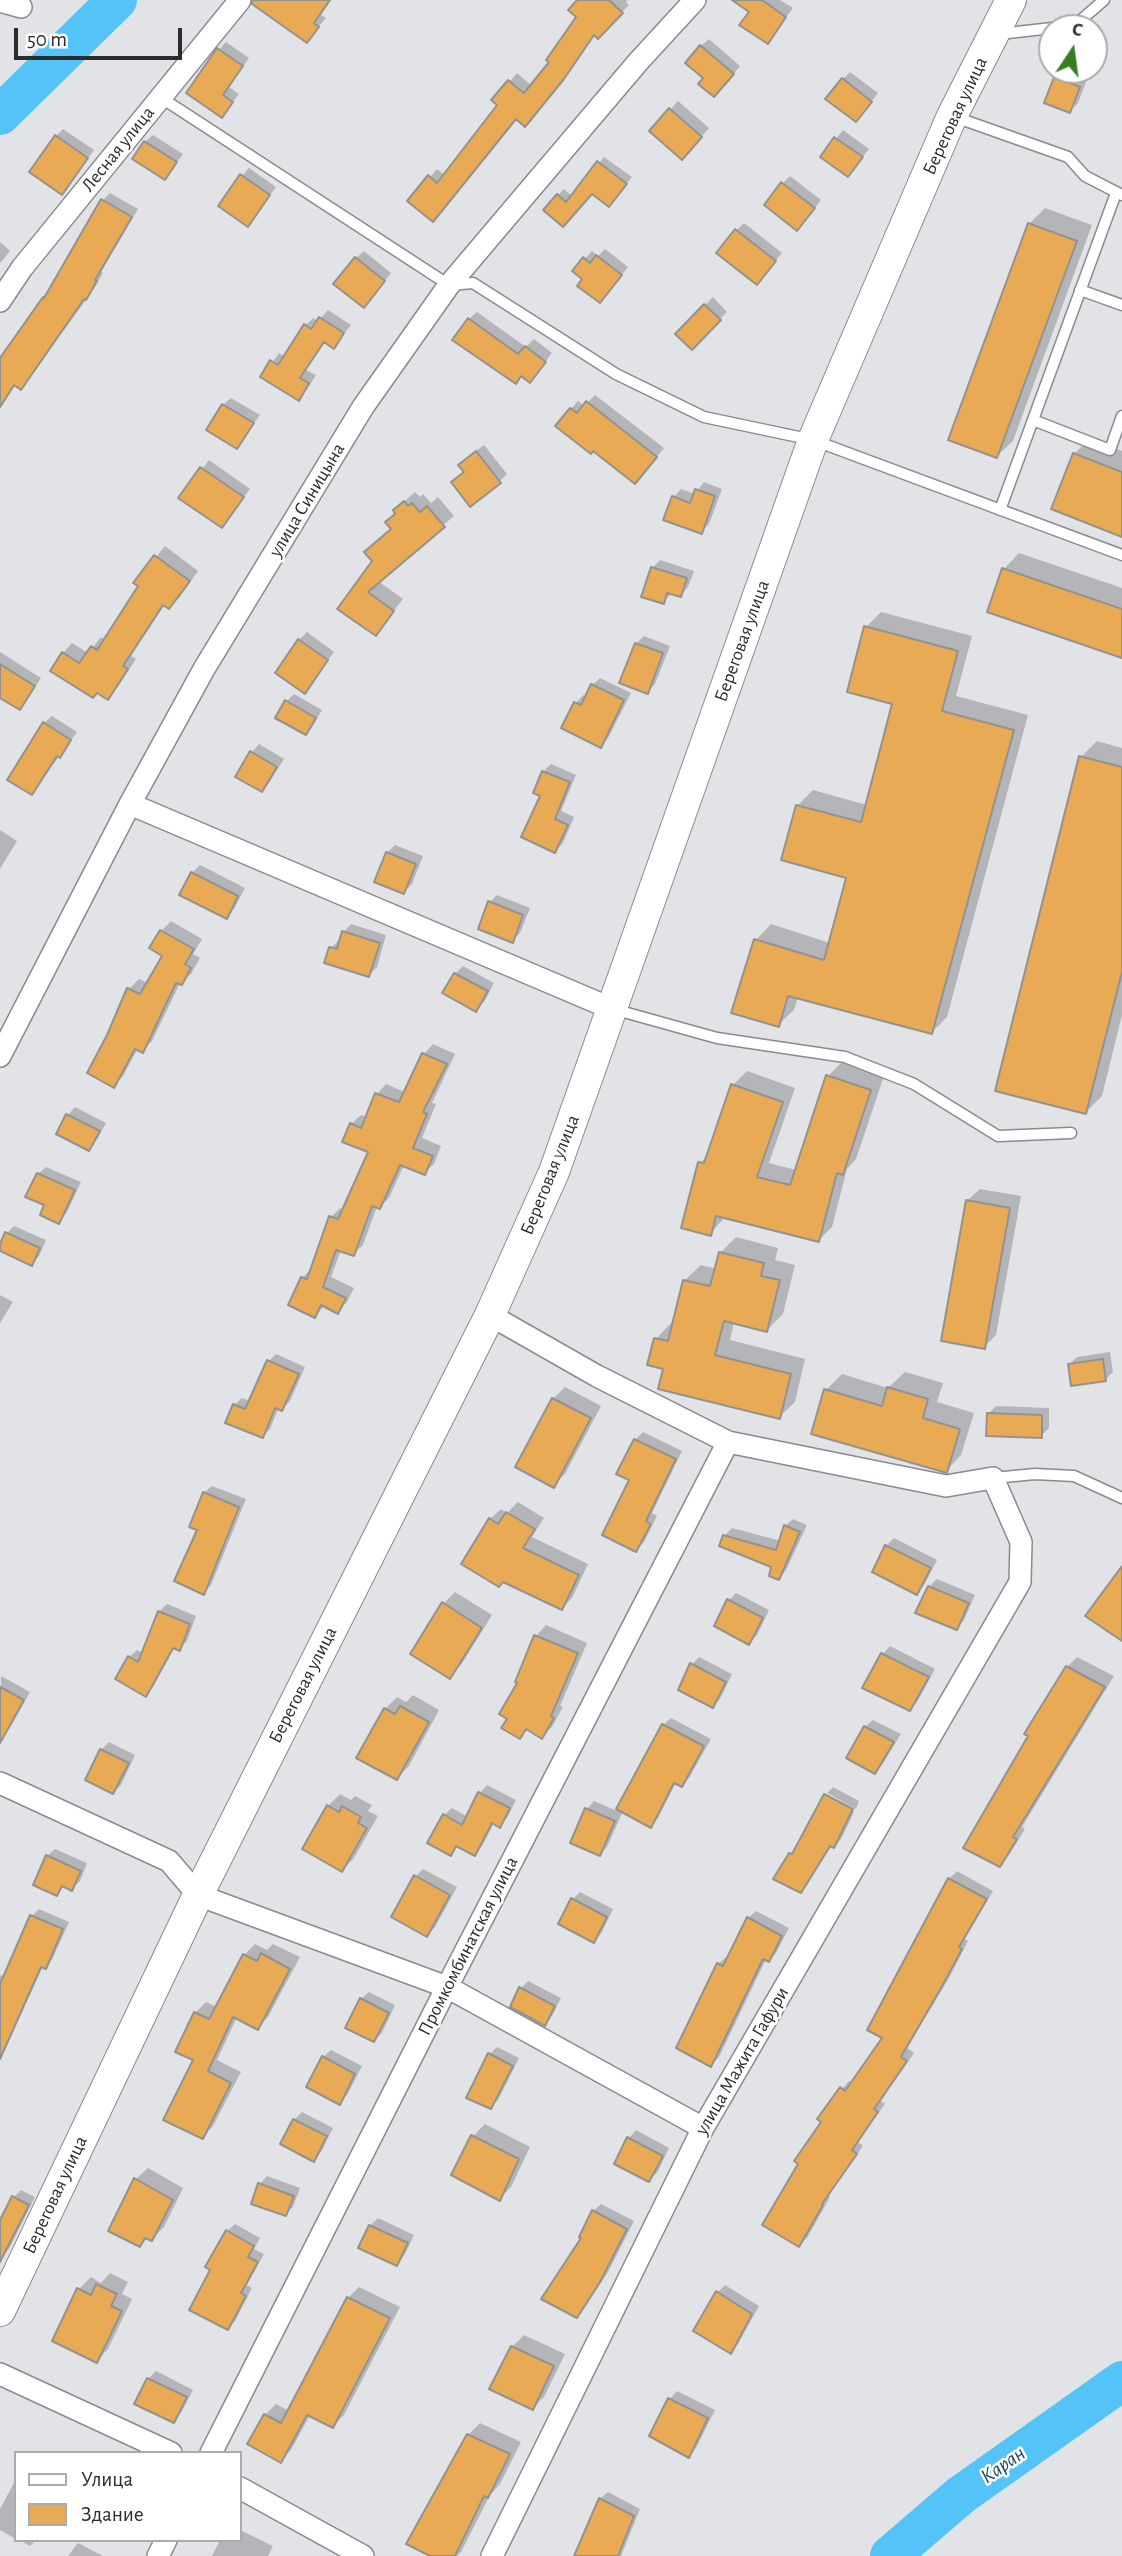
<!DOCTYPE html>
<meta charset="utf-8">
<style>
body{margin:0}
#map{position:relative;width:1122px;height:2556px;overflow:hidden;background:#e1e3e7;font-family:"Alegreya Sans",sans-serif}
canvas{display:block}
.legend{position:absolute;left:14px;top:2451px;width:228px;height:91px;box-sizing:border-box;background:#fff;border:2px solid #aaabab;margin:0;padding:9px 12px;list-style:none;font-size:21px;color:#2b2c2e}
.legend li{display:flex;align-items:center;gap:14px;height:35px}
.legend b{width:35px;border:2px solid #aaabab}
.north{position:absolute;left:1038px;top:14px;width:70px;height:70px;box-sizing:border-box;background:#fff;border:2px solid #aaabab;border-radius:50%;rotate:13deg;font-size:19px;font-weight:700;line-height:28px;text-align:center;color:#2b2c2e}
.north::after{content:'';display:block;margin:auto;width:24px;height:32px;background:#377e23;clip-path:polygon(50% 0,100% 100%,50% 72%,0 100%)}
.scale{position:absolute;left:14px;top:28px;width:168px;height:32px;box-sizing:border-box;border:4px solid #2b2c2e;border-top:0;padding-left:9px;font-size:21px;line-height:24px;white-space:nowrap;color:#2b2c2e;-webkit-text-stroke:5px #fff;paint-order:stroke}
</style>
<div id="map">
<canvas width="1122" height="2556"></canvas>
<ul class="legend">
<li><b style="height:9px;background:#fff"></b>Улица</li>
<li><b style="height:19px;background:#e8aa55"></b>Здание</li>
</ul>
<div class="north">С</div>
<div class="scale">50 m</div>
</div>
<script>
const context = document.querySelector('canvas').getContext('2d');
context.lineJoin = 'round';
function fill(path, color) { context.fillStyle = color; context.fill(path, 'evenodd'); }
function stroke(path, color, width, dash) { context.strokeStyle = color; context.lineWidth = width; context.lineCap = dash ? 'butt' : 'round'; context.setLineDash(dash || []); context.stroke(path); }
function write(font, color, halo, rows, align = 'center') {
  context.font = font + ' "Alegreya Sans",sans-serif'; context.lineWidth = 5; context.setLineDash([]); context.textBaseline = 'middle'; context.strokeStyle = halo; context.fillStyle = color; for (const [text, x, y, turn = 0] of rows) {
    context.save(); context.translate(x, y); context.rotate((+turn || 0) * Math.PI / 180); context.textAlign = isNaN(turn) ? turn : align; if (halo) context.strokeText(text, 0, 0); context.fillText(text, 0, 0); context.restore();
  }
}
fill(new Path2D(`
 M262,0h69l-10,15 5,3 -19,23z
 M580,0h47l-1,2 3,3 -31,31 -3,-2 -24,36 -38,47 -17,1 -83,102 -3,-43 7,-8 8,6 55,-71 -6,-4 23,-27 15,13 20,-24 26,-45z
 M744,0h36l13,8 -25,34z
 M709,39l31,27 -18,22 -16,-10 -5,-32z
 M226,42l23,16 -20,29 10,7 -17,22 -3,-66z
 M1063,71l24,8 -9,24 -8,8 -15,-33z
 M850,72l28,21 -15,20 -20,-34z
 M678,101l31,27 -19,22 -39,-19z
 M63,129l31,21 -32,43 -6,-57z
 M843,130l26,19 -21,26 -26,-19z
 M153,135l30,19 -18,24 -20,-36z
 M604,157l28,20 -17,22 -23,-7 -23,27 -11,-24 6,-6 8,7z
 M249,168l27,19 -28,38 -6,-49z
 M790,176l31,24 -16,21 -23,-37z
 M110,193l28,16 -37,63 2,1 -10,17 -65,90 -12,4 -16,25v-49l50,-68 53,-92z
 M1045,208l47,17 -79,216 -16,15 32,-232z
 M744,223l38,30 -18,22 -28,-44z
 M0,242l10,9 -10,12z
 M605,249l23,18 -21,26 -33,-22 18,-20 6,5z
 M364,251l27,22 -20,25 -15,-40z
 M713,297l14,15 -35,36 -15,-14z
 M328,310l23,15 -17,22 -9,-6 -19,29 10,5 -10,16 -7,7 -37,-21 17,-24 6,4 21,-32 7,-7 5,3z
 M477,312l49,35 8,-8 18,14 -15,20 -15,2 -6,6 -47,-62z
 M595,395l69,53 -22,27 -71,-66 7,-8 6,5z
 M231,398l29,17 -23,31 -14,-41z
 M1090,438l32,13v84l-48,-81z
 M484,445l23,29 -8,8 -33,-11 2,-14z
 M209,460l41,29 -28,37 -41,-29z
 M704,482l18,7 -13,35 -8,8 -27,-35 7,-8 14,5z
 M415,492l5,5 3,-3 8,9 7,-6 16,19 -76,65 25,18 -27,35 -36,-26 34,-47 19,-33 2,-18z
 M165,546l33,25 -19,27 -10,9 -4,-3 -34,52 5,3 -19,29 -9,10 -45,-45 9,-10 16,10 13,-16 4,3 35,-54 -4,-4z
 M1019,553l103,35v68l-118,-87z
 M660,560l34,11 -6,16 -7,8 -10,-1 -8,8 -11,-34z
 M881,612l91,24 -16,60 72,19 -81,302 -15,15 -134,-36 -4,14 -16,15 -22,-85 15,-16 59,19 18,-67 -51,-70 16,-16 54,15 27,-102 -28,-76z
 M307,632l27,20 -29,39 -6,-51z
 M644,636l26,10 -15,38 -8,8 -11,-48z
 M0,652l41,26 -14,22 -7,8 -20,-12z
 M600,678l31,15 -23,45 -7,8 -38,-18 13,-25 7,-8 4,2 5,-12z
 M294,694l28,16 -9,16 -7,7 -19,-32z
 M52,716l25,16 -45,61 12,-70z
 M1097,741l25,7v267l-20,81 -16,16 -5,-355z
 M259,744l25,15 -15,24 -7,7 -25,-14 15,-24z
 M551,764l25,11 -15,36 13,6 -11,26 -8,8 -13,-56 1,-23z
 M0,830l17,11 -17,28z
 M395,845l28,11 -11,28 -8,8 -17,-39z
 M200,865l45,23 -11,21 -8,8 -34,-44z
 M497,895l33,13 -10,25 -8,8 -22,-39z
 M171,921l31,18 -9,15 7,4 -9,16 -11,9 -28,58 -10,9 -4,-2 -15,28 -9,10 -5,-50 20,-47 10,-10 9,4 16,-28 -3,-24z
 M351,924l35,11 -9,32 -8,8 -38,-27 8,-8 2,1 3,-9z
 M463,966l31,17 -10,19 -8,7 -21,-35z
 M433,1044l22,10 -23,49 4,1 -14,34 19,8 -7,18 -10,9 -20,-8 -15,33 -10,9 -2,-1 -14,39 -10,9 -12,-4 -10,27 23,11 -7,14 -9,9 -13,-6 -10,11 -13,-38 11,-11 18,-50 9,-9 4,1 26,-58 -19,-27 10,-9 6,2 10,-23 9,-10 19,8 19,-38z
 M842,1062l42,14 -28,83 -9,10 -15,58 -14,14 -93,-24 -15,17 -10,-71 9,-9 24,-69 14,-14 48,17 -26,75 27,7 32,-94z
 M75,1107l31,16 -10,18 -7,8 -31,-16 10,-18z
 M46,1167l35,15 -15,32 -8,8 -12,-18 -8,-30z
 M980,1189l41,7 -25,139 -12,12 -16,-147z
 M14,1226l32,14 -7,16 -8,8 -31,-14 7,-17z
 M736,1237l42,11 -3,12 20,5 -12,49 -16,16 -33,-8 -4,18 75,19 -10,43 -16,15 -114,-49 -9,-29 15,-16 3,1 11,-44 16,-15 16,4 3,-16z
 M0,1295l13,7 -13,21z
 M1110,1352l3,20 -8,8 -36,-15 8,-8z
 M276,1354l29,13 -15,34 -8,8 -3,-2 -9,22 -7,7 -29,-31 8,-7 8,3 19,-40z
 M905,1372l38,11 -6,19 37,11 -13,42 -15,16 -120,-81 16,-16 46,14z
 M565,1387l36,19 -36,68 -12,12v-87z
 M996,1406l53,2v20l-8,8 -52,-23z
 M643,1432l39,19 -30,62 5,3 -13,26 -8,8 -4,-70 3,-40z
 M212,1486l34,13 -35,86 -7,8 -4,-64 4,-36z
 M518,1502l26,16 -12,19 56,27 -16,34 -10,10 -99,-44 27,-45 11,-10 6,4z
 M793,1519l14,6 -21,45 -7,8 -6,-12 -49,-30 8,-8 49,13 4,-15z
 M894,1538l43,22 -13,25 -7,8 -31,-47z
 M937,1579l38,16 -11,25 -7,8 -28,-41z
 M455,1592l37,23 -31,50 -11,12 -7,-73z
 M736,1593l33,17 -12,25 -8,8 -20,-43z
 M167,1604l29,12 -9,25 -8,8 -4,-2 -22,40 -7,8 -17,-38 8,-7 6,3 16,-41z
 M546,1625l41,18 -27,63 3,1 -11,20 -11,10 -13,-8 -8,8 -11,-19 10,-36 -2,-1 19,-45z
 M890,1646l45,23 -18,33 -7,7 -27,-55z
 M699,1657l33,17 -12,25 -8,7 -20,-42z
 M1077,1657l37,19 -92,151 3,2 -16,26 -10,10 68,-198z
 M1,1676l29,16 -20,36 -7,8 -3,-1z
 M413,1695l26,15 -30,56 -12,12 -12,-69 12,-12 9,5z
 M671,1718l40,21 -22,39 -8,7 -5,-3 -18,36 -8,8 -27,-15 -16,36 -8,7 -27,-12 15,-33 7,-8 23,10 46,-86z
 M873,1720l28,14 -19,31 -7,7 -10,-45z
 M109,1742l26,13 -14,30 -8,7 -12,-42z
 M487,1785l29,15 -9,18 -7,7 -6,-2 -12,23 -8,8 -16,-9 -8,9 -6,-39 8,-7 16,9 12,-24z
 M833,1787l26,14 -3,8 -29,-16z
 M340,1794l11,6 4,-4 17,9 -4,6 10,5 -24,42 -12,12 -38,-22 24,-42z
 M826,1795l28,17 -13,27 -7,7 -2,-1 -24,38 -7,8 -10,-37 7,-8z
 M55,1849l32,14 -7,18 -8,7 -7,-3 -8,8 -10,-37z
 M423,1869l34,18 -22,40 -8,8 -11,-59z
 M957,1871l36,20 -28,48 3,2 -19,37 -42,70 7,5 -33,48 4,3 -27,38 5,4 -35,50 2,1 -23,41 -8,7 24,-124 19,-32 7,-8 4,2 32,-45 64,-159z
 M580,1892l33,17 -12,25 -8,7 -20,-42z
 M39,1909l30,13 -17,38 -9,6 -43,94v-85l5,2 27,-61z
 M756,1911l33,17 -13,25 -7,7 -3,-1 -47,98 -8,8 7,-101 8,-7 3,1 19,-40z
 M255,1944l12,6 6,-6 27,13 -32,60 -11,11 -20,-11 -20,43 24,12 -28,54 -11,11 -7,-77v-47l11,-11 11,5 27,-52z
 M528,1981l33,17 -9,18 -7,8 -24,-36z
 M369,1992l26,13 -13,28 -8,7 -13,-41z
 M497,2047l22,11 -21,42 -8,7v-53z
 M331,2050l31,16 -15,29 -8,8 -16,-46z
 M302,2112l31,16 -12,24 -8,8 -19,-40z
 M485,2124l45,23 -19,40 -12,12 -45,-24 19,-39z
 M636,2130l33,18 -12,25 -8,7 -20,-42z
 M148,2168l35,20 -19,39 -12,12 -5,-2 -7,7 -4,-65z
 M267,2176l33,12 -7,19 -7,7 -26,-30z
 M21,2190l14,7 -26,52 -8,7 -1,-32 14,-27z
 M601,2204l33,17 -26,51 -24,36 -7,8 6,-79 10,-26z
 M378,2218l36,17 -10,21 -7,8 -27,-38z
 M235,2224l25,14 -6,11 10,5 -17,31 5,3 -17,33 -7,7 -16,-59 15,-38z
 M110,2273l18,9 -6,12 10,5 -24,50 -11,11 -18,-71 12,-12 10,6z
 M725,2285l34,21 -21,38 -7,8 -14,-59z
 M359,2287l41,20 -56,108 -11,11 -23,-11 -19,35 -10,10 -16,-45 11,-11 13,7 59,-113z
 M524,2335l41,19 -21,43 -12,11 -20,-61z
 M156,2371l37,19 -12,23 -7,8 -26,-42z
 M677,2391l38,19 -19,38 -7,8 -38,-21 19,-36z
 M480,2423l41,19 -21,42 -10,11 -29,57 -4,4h-23l34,-121z
 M16,2479v60l-16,-9v-21z
 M608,2492l32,17 -19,47h-44l23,-57z
 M240,2530l33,16 -5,10h-56l8,-16h20z
 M19,2540h17l-6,6z
 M78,2543l25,13h-35z`), '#0003');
stroke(new Path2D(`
 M0,115l117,-115
 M890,2556l71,-61 161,-114`), '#54c3f7', 40);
const building = new Path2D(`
 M253,0h77l-16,23 5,4 -12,16 -55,-39z
 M577,0h32l14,13 -25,26 -4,-4 -30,44 -39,48 -9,-8 -83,103 -26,-21 21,-26 9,8 60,-78 -6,-5 17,-20 16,13 25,-31 -3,-2 30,-43 -8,-7z
 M732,0h30l24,17 -18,27 -29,-19 10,-13z
 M700,45l34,29 -20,23 -16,-13 5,-6 -18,-15z
 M217,48l26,18 -20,29 10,7 -11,16 -36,-25z
 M1054,77l26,10 -10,26 -26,-10z
 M842,78l30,24 -16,20 -31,-23z
 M669,108l33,29 -20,23 -33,-29z
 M55,135l33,23 -26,37 -33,-23z
 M834,137l29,20 -15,20 -28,-20z
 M144,141l33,21 -12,18 -33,-21z
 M597,161l30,23 -18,23 -17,-13 -29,33 -20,-17 14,-16 9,8z
 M240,174l30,21 -22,32 -30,-21z
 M781,182l34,26 -18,23 -33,-26z
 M101,199l31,18 -37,63 2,1 -11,19 -2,-1 -63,91 -7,-5 -14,22v-49l43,-61 1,1z
 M1028,223l49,18 -80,217 -49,-18z
 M735,229l41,32 -19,24 -41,-32z
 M596,255l26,20 -22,28 -23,-17 5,-7 -10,-8 11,-14 7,6z
 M355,257l30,24 -21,27 -31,-24z
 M704,304l17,16 -29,30 -17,-16z
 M319,317l25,16 -10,16 -10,-7 -24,36 9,5 -10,18 -39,-24 10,-17 8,5 26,-41 7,5z
 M468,318l50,36 7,-8 21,16 -16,21 -9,-7 -5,8 -64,-44z
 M586,401l71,56 -22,27 -42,-33 -2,3 -36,-28 15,-18 7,5z
 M222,404l32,19 -17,26 -31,-19z
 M476,451l25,32 -31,24 -19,-25 13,-10 -6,-7z
 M1073,453l49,19v65l-71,-28z
 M200,467l44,30 -22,31 -44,-30z
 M695,489l20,7 -13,38 -39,-14 9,-24 18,7z
 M404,501l4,5 4,-3 8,9 7,-6 18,21 -77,65 26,19 -18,25 -39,-27 35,-48 -8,-9 27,-23 -6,-7 10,-8 -2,-4z
 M154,555l36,26 -21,28 -6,-4 -40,61 5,3 -20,31 -11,-7 -4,5 -43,-27 12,-19 17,11 12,-17 6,4 41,-64 -5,-3z
 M651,567l36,11 -6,19 -14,-4 -3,11 -23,-7z
 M1002,568l120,41v49l-135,-46z
 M864,626l94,25 -16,60 72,19 -82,304 -144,-38 -9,31 -48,-14 23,-74 70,21 22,-82 -65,-18 15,-55 65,17 31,-118 -45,-12z
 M298,639l30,21 -23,34 -30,-21z
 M635,643l28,10 -15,41 -29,-11z
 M0,664l35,22 -15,24 -20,-12z
 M591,684l33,16 -23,48 -40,-20 13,-26 7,3z
 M285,700l31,18 -10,17 -31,-17z
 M43,722l28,18 -11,18 -3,-2 -25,39 -25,-15z
 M250,751l27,16 -15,25 -27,-15z
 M1079,756l43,11v205l-36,142 -91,-23z
 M542,771l28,11 -15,37 13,6 -13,28 -34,-16 19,-41 -7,-3z
 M386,852l30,12 -12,30 -30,-12z
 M191,872l47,24 -11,23 -48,-24z
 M488,901l35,14 -10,28 -35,-14z
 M160,930l34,19 -9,15 6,4 -9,17 -6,-2 -33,70 -8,-4 -21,39 -27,-15 20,-38 20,-47 13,6 22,-38 -13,-8z
 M342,931l38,12 -11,34 -45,-14 5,-16 8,2z
 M454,973l34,18 -12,21 -34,-19z
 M422,1053l25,11 -24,48 4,2 -14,34 20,8 -8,19 -25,-10 -20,44 -8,-3 -18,50 -18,-6 -13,37 23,11 -8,16 -17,-9 -6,13 -27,-13 13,-28 6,2 22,-63 9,3 30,-67 -26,-10 8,-19 11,5 14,-35 24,9z
 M826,1075l45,15 -28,85 -6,-2 -18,69 -103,-26 -5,20 -30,-8 17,-66 6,1 27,-79 52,18 -26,75 33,8z
 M66,1114l34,17 -11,20 -33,-17z
 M37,1173l38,17 -16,34 -19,-9 4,-10 -19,-8z
 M966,1200l44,8 -25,141 -44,-8z
 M5,1232l35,16 -8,18 -32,-15v-7z
 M719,1252l45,11 -3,13 19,4 -13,52 -43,-11 -9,34 76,19 -11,45 -122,-30 5,-20 -16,-4 7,-27 14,3 15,-61 27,6z
 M1103,1359l3,22 -35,5 -3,-22z
 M267,1360l32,14 -17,37 -7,-3 -12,30 -38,-15 8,-19 12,5z
 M887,1387l41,12 -5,19 37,11 -13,44 -136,-39 13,-45 58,17z
 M552,1398l39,20 -37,70 -39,-21z
 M987,1413l55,2v23l-56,-2z
 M634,1439l42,20 -30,62 5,3 -15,28 -34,-17 27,-55 -13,-6z
 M203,1492l36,15 -35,88 -30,-14 23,-51 -8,-3z
 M506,1512l29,17 -12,19 56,27 -17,35 -59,-28 -4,5 -38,-23 28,-46 9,6z
 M784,1525l16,7 -21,48 -10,-4 2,-9 -52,-21 4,-11 53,15z
 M885,1545l46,23 -14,27 -45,-23z
 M1122,1566v75l-37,-25z
 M928,1586l41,17 -12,27 -42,-17z
 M727,1599l36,19 -14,27 -35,-19z
 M442,1602l40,26 -32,51 -40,-25z
 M158,1611l32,13 -10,27 -7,-3 -27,49 -31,-18 13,-23 10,6z
 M534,1635l44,18 -27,63 3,2 -12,21 -16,-10 -6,10 -19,-11 6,-9 -8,-5 18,-31 -2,-1z
 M881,1653l48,24 -19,34 -48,-23z
 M690,1663l36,19 -13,26 -35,-18z
 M1066,1666l39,21 -92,150 4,2 -17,28 -37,-19 65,-112 -4,-2z
 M0,1687l24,13 -24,43z
 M400,1706l29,16 -32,58 -41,-22 28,-50 11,6z
 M662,1724l42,22 -22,41 -8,-4 -23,45 -35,-19z
 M864,1726l30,16 -19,32 -29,-16z
 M100,1749l29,14 -16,31 -28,-14z
 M478,1792l32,16 -10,20 -8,-5 -17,33 -19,-10 -5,10 -24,-13 16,-29 19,11z
 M824,1794l29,15 -19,39 -4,-2 -29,47 -28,-14 16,-26 3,1z
 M327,1805l12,7 3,-6 19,11 -3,6 9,5 -25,44 -40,-23z
 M585,1808l30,13 -15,35 -30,-13z
 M46,1855l35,16 -9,20 -10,-5 -5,10 -24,-11z
 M414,1875l36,20 -23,42 -36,-20z
 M948,1878l39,21 -28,48 3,2 -21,39 -40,69 6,4 -33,48 4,3 -26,38 5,4 -35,50 1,1 -24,42 -37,-22 36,-61 -4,-3 27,-39 -4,-3 23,-32 5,4 37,-53 -15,-8z
 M571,1898l36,19 -13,26 -36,-19z
 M30,1915l33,14 -17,40 -5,-2 -41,92v-75z
 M747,1917l35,19 -13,26 -6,-3 -52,108 -35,-19 41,-85 6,3z
 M261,1953l29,16 -32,61 -25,-13 -25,54 23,12 -28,56 -40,-19 30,-60 -18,-8 19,-40 15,7 34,-65 14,7z
 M519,1987l36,19 -10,20 -35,-19z
 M360,1998l29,15 -15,29 -29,-14z
 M488,2053l25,13 -22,43 -25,-11z
 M322,2056l33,18 -15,31 -34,-18z
 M293,2119l34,17 -13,26 -34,-18z
 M471,2135l48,24 -19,42 -49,-26z
 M627,2137l36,19 -14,26 -35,-18z
 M134,2178l39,22 -21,41 -7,-3 -5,9 -32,-16z
 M258,2183l36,13 -8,20 -35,-12z
 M12,2196l17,9 -29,57v-42z
 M592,2210l35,19 -27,53 -23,36 -36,-19 40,-61 -2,-1z
 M369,2225l39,18 -11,23 -39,-18z
 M226,2230l28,16 -6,11 10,5 -17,31 5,3 -18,34 -39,-20 21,-40 -5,-3z
 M96,2284l21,10 -6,12 11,5 -25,52 -45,-22 25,-53 14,7z
 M716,2291l36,23 -21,40 -38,-23z
 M347,2297l43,21 -57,110 -26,-13 -26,48 -34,-19 17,-30 17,9z
 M511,2346l43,20 -21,44 -44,-21z
 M147,2378l40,19 -13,26 -40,-19z
 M668,2398l40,20 -19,40 -40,-22z
 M467,2434l43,20 -22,44 -4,-2 -29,60h-25l-24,-12z
 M599,2498l35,18 -16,40h-44z`);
fill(building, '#e8aa55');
stroke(building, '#94928e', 2);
const lane = new Path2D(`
 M1053,28l21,-2 30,-26
 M999,34l53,-6
 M160,97l289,188 24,-2 143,91 88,43 109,23 309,115
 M955,117l113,40 17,19 37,19
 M1080,290l42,15
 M1033,420l77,30 12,-34
 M1000,510l116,-317
 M613,1009l104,29 128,19 69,27 84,52 73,-3
 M993,1478l42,-4 39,2 48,22`);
const street = new Path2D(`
 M0,1l21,6
 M0,301l22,-33 218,-268
 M130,804l480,204
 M0,1056l130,-252 74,-135 159,-262 86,-122 189,-223 57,-62
 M490,1315l107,61 131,66 218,44 47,-8 28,64 -1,40 -317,546 -211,428
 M0,1783l169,78 29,34 249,92 256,141
 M0,2374l171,79
 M211,2453l236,-466 281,-545
 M240,2488l123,68
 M158,2556l8,-16`);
const secondary = new Path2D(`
 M0,2311l198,-416 292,-580 64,-143 259,-732 139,-324 59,-116`);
stroke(lane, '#888a8d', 13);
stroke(street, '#888a8d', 24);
stroke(secondary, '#888a8d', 32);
stroke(lane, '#fff', 10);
stroke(street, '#fff', 21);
stroke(secondary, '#fff', 30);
write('19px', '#2b2c2e', '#fff', [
 ["Береговая улица",955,116,-65],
 ["Лесная улица",118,149,-51],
 ["улица Синицына",307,500,-59],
 ["Береговая улица",742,641,-70],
 ["Береговая улица",550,1175,-68],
 ["Береговая улица",303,1685,-63],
 ["Промкомбинатская улица",468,1946,-63],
 ["улица Мажита Гафури",742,2061,-60],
 ["Береговая улица",55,2195,-65]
]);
write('italic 21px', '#19475d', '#fff', [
 ["Каран",1003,2465,-35]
]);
</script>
